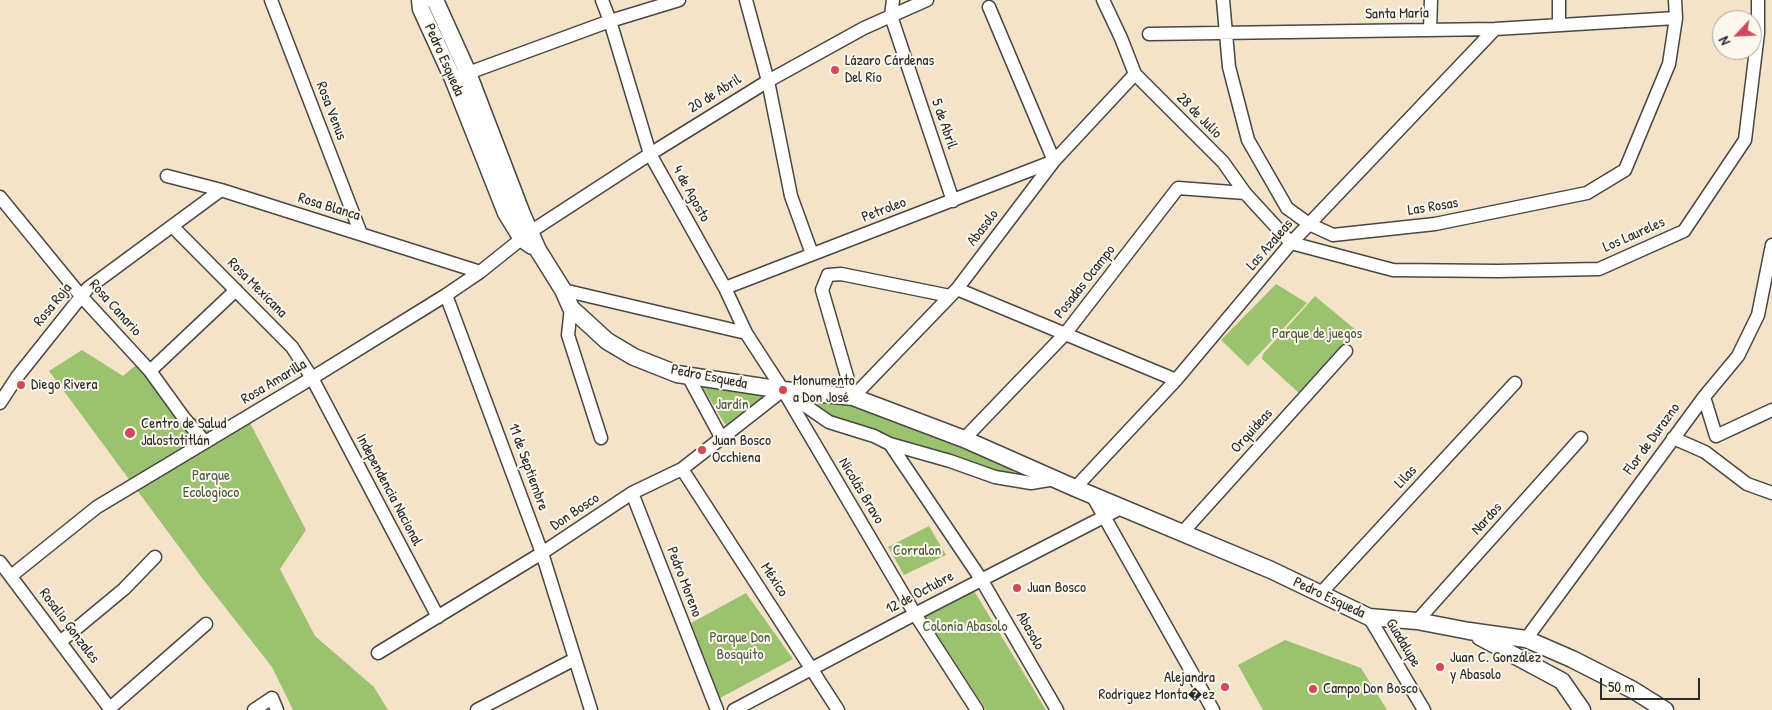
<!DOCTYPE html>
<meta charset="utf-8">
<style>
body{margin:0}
#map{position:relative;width:1772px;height:710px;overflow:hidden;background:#f4e3c9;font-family:"Patrick Hand",sans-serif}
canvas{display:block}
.north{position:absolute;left:1712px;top:10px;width:50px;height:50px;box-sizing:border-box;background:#fbf7ec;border:1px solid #a8a59f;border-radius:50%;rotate:245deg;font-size:14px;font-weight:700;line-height:20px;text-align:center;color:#2b2b2b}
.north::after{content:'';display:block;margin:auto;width:18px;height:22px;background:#d1495b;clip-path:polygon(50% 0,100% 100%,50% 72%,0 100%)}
.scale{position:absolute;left:1600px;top:678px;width:100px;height:22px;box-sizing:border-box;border:2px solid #2b2b2b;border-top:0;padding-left:6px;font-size:15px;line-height:18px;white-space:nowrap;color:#2b2b2b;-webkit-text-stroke:4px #fbf7ec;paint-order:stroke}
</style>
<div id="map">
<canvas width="1772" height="710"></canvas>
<div class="north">N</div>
<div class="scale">50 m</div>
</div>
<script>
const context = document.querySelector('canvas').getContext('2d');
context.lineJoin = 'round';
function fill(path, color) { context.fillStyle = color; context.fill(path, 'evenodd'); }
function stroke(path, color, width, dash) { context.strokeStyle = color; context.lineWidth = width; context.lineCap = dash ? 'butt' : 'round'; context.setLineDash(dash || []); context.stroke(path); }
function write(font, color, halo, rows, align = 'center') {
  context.font = font + ' "Patrick Hand",sans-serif'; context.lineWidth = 4; context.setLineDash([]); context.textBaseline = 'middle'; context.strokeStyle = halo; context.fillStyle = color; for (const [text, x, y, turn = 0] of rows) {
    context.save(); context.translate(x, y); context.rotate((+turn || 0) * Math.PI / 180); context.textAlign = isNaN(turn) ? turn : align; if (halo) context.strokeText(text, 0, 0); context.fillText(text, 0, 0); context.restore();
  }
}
fill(new Path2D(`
 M1276,284l31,19 -59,63 -27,-26z
 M1315,296l42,35 -56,64 -39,-36 1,-5z
 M82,350l41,26 18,-15 45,56 64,6 56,107 -26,39 35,67 59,51 14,23h-95l-21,-43 -70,-89 -153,-207z
 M700,383l69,11 -41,35z
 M802,397l55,5 145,60 17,15 -188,-58z
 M929,526l17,29 -42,20 -16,-28z
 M973,589l73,121h-60l-62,-96z
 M746,593l47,66 -73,39 -29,-75z
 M1285,640l76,28 26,42h-124l-25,-45z`), '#9bc36f');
const minor = new Path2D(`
 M271,0l90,234
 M602,0l8,21 40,133 75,134 21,45 37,57 132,224 62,96
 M746,0l22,81 23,115 21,58
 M893,0l-2,16 62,185
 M1103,0l18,38 14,36 88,88 22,31 46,50 102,27 105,1 101,-2 85,-38 61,-91 13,-107v-33
 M1223,0l6,67 19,73 39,68 22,16 24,11 102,-11 152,-31 38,-23 44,-106 7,-46 -1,-18
 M1559,0v24
 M1430,30l1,-30
 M1149,34l346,-5 181,-11
 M460,76l150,-55 69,-21
 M167,176l54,14 259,82
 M0,197l81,99 69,75 34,47 21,24
 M172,226l120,121 20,31 126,239
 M725,288l329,-127 -65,-154
 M957,289l219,91
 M563,290l183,43
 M446,295l96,258 49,157
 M950,296l-109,-22 -13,1 -6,15 31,107 104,-108 97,-128 81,-87
 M571,308l-3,27 33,103
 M150,371l86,-81
 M688,376l34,63
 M787,393l42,29 45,14 16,8 60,17 45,16 36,6 24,-4
 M1704,397l12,39 56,-26
 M0,403l17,-26 71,-89 133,-98
 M1673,438l32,14 42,32 25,9
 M964,439l101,-105 113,-146 67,5
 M890,444l91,135 76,131
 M682,469l156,241
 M1075,488l101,-108 115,-137 204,-214
 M632,493l85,217
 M1092,495l121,215
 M1182,533l164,-182
 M0,562l111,148
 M11,576l86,-69 215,-129 134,-83 34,-23 50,-40 120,-78 118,-73 96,-53 63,-28
 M1320,594l195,-211
 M1369,617l55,93
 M1417,621l164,-183
 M1526,639l178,-242 34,-41 20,-41 14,-70
 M60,642l64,-53 31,-32
 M378,653l164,-100 90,-60 50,-24 101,-79
 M110,708l96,-84
 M254,710l18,-12 5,12
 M477,710l98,-51
 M734,710l181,-96 208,-107`);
const tertiary = new Path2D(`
 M420,0l1,9 32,70 53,134 16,26 10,7
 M435,0l33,73 54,141 16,36 25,40 8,18 36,33 27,16 43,17 106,16 70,7 111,42 111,49 196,82 98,47 48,4 52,10 57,8 46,20 61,31 32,20
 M1480,637l82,44 20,29`);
stroke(minor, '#494743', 15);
stroke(tertiary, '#494743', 19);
stroke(minor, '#fff', 12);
stroke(tertiary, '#fff', 16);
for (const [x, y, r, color] of [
 [835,70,5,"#d1495b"],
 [21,385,5,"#d1495b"],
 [783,390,5,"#d1495b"],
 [130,433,6,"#d1495b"],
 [702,450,5,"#d1495b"],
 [1017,588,5,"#d1495b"],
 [1440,667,5,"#d1495b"],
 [1225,687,5,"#d1495b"],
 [1313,689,5,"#d1495b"]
]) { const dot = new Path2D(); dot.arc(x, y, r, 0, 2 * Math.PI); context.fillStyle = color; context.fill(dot); stroke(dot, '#fbf7ec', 2); }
write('15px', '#2b2b2b', '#fbf7ec', [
 ["Santa María",1397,14,-1],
 ["Pedro Esqueda",444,60,66],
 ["20 de Abril",715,94,-32],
 ["Rosa Venus",331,111,69],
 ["28 de Julio",1199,116,45],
 ["5 de Abril",944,124,71],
 ["4 de Agosto",691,194,61],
 ["Rosa Blanca",329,207,17],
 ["Las Rosas",1433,207,-9],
 ["Petroleo",884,210,-21],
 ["Abasolo",983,228,-53],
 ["Los Laureles",1634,235,-24],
 ["Las Azaleas",1270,245,-49],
 ["Posadas Ocampo",1085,282,-52],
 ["Rosa Mexicana",257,288,45],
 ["Rosa Roja",53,305,-51],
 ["Rosa Canario",115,308,48],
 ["Pedro Esqueda",709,377,11],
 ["Rosa Amarilla",274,382,-31],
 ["Orquideas",1252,431,-48],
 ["Flor de Durazno",1652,439,-54],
 ["11 de Septiembre",528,467,70],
 ["Lilas",1406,477,-47],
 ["Independencia Nacional",389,490,62],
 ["Nicolás Bravo",861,491,59],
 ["Don Bosco",575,512,-34],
 ["Nardos",1487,519,-48],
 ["México",774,580,57],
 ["Pedro Moreno",684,582,69],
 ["12 de Octubre",920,593,-28],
 ["Pedro Esqueda",1329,598,25],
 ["Rosalio Gonzales",69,626,53],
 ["Abasolo",1030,631,60],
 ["Guadalupe",1403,643,59]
]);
write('15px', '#2b2b2b', '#fbf7ec', [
 ["Lázaro Cárdenas",845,61],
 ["Del Río",845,78],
 ["Monumento",793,381],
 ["a Don José",793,398],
 ["Diego Rivera",31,385],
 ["Centro de Salud",141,424],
 ["Jalostotitlán",141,441],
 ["Juan Bosco",712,441],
 ["Occhiena",712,458],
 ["Juan Bosco",1027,588],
 ["Juan C. González",1450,658],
 ["y Abasolo",1450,675],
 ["Alejandra",1215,678,"right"],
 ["Rodriguez Monta�ez",1215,695,"right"],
 ["Campo Don Bosco",1323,689]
], 'left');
write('15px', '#4d593f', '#fbf7ec', [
 ["Parque de juegos",1317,334],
 ["Jardín",732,405],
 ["Parque",211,476],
 ["Ecologioco",211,493],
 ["Corralon",917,551],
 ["Colonía Abasolo",965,627],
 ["Parque Don",740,638],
 ["Bosquito",740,655]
]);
</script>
